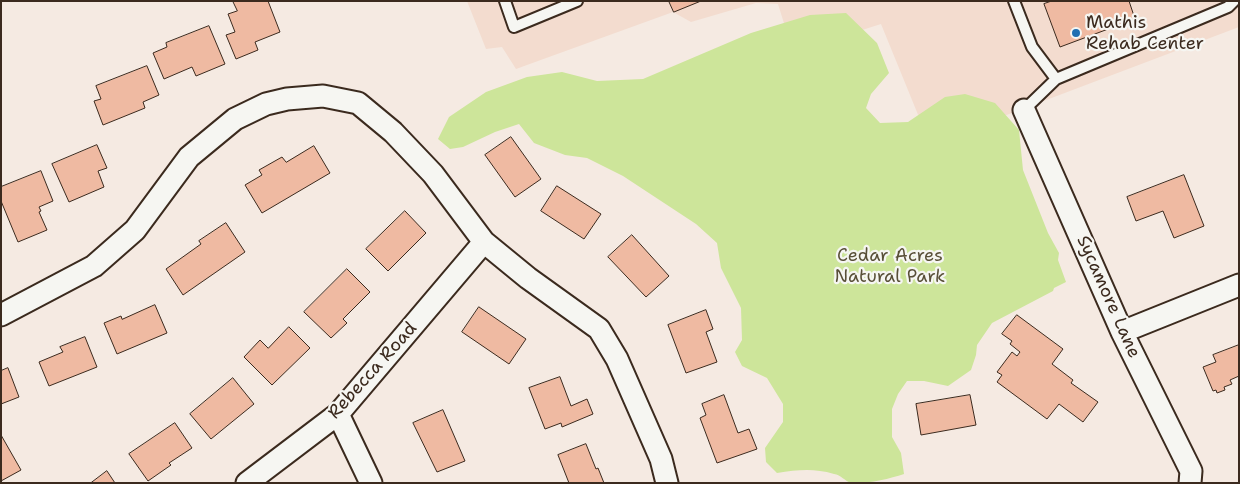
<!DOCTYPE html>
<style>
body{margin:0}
#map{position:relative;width:1240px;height:484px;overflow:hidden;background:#f5eae2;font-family:"Shantell Sans",sans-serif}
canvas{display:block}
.frame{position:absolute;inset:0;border:2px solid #3b2a1e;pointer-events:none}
</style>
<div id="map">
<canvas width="1240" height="484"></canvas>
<div class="frame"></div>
</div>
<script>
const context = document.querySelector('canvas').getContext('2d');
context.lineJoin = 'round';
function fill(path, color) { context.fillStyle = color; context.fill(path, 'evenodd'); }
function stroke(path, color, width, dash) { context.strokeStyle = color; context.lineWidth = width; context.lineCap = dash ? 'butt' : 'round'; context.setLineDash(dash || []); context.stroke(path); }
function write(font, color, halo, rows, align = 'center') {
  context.font = font + ' "Shantell Sans",sans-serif'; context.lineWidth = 4.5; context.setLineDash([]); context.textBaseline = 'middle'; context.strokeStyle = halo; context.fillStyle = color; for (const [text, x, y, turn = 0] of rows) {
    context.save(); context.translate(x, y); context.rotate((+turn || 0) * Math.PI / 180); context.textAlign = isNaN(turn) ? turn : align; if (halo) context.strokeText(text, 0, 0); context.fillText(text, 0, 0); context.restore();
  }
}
fill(new Path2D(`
 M467,1h772v26l-309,117 -49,-120 -88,28 -15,-48 -22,-1 -65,19 -18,-10 -157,57 -14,-22 -16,2z`), '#f3dccf');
fill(new Path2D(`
 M846,13l31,30 12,30 -18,21 -5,14 14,15 28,-1 37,-25 20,-3 30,9 24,27 4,40 25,63 11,20 -1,7 8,22 -12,6 -1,3 -61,32 -15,22 -1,10 -5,15 -23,16 -24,-5h-17l-9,13 -6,15v28l9,16 3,21c-15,5 -37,10 -53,9 -6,-2 -10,-8 -17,-9 -21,-6 -36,-4 -57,-1l-11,-11 -1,-14 18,-26v-18l-16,-26 -25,-12 -7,-14 7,-12 -1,-32 -20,-40 -4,-25 -21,-19 -73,-48 -36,-18 -22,-3 -31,-12 -15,-19 -24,8 -32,15 -13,2 -12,-10 11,-22 37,-25 41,-15 35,-5 35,9 46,-2 108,-46 59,-18z`), '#cde59a');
const building = new Path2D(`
 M233,1h35l12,31 -25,10 3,8 -22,9 -10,-24 9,-3 -7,-18 9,-3z
 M669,1h32l-27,11z
 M1052,1h77l6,18 -75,28 -16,-43z
 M209,26l16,38 -29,12 -4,-9 -28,12 -11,-26 14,-6 -1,-4z
 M147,66l12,29 -16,7 2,6 -42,17 -9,-24 7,-2 -5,-13z
 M511,137l30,42 -26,18 -30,-42z
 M97,145l10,23 -9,3 6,16 -35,15 -17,-38z
 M314,146l16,27 -68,40 -17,-28 17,-10 -3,-5 23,-13 4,5z
 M41,171l12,30 -14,6 2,4 -2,1 8,18 -29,12 -17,-41v-14z
 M1184,175l20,51 -30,12 -11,-27 -27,10 -9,-24z
 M557,186l44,28 -17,25 -43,-28z
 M405,211l21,22 -38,38 -22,-22z
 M226,223l19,29 -62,43 -17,-26 35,-25 -2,-3z
 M632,235l37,41 -23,21 -38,-40z
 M347,269l23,23 -27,27 4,4 -16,15 -27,-26z
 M155,305l12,28 -50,21 -13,-31 17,-7 1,3z
 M479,307l47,32 -17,25 -47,-32z
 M706,310l7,19 -7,3 11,30 -31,11 -18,-48z
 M1017,315l46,34 -11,15 21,16 -2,3 27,19 -15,20 -24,-18 -12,15 -50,-37 5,-7 -5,-3 15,-20 5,4 3,-4 -10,-8 2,-3 -10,-7z
 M289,327l21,21 -38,37 -28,-28 16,-17 8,8z
 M85,337l12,30 -48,19 -10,-24 24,-10 -3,-5z
 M1239,345v31l-9,4 2,4 -8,3 1,3 -8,3 -1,-3 -3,1 -10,-24 13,-5 -3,-7z
 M8,368l11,29 -18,7v-33z
 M560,377l11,29 16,-7 6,15 -31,13 -1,-4 -16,6 -16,-41z
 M233,378l21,26 -43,35 -21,-25z
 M724,395l14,38 11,-4 8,20 -40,14 -17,-45 6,-3 -4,-11z
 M970,395l6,30 -55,10 -5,-31z
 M443,410l22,51 -28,11 -24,-49z
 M175,423l17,25 -23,15 2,2 -23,16 -19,-27z
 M1,435l20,35 -20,11z
 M586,444l10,25 2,-1 6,15h-35l-11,-28z
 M107,471l8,12h-24z`);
fill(building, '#efbaa2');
stroke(building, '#3b2a1e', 1);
const service = new Path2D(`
 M505,1l9,26 63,-26
 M1014,1l18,46 24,32
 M1024,110l32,-31 172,-72 6,-6`);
const minor = new Path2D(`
 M1024,110l98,222 69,139 -1,12
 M1,315l93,-49 41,-36 54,-73 46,-38 31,-15 21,-5 36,-3 35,7 35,29 40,42 51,68 44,36 71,51 18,30 44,100 6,24
 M1122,332l117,-47
 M338,414l33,69
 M247,483l91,-69 146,-172`);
stroke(service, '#3b2a1e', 14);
stroke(minor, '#3b2a1e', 25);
stroke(service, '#f6f6f2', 10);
stroke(minor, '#f6f6f2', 21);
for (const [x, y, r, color] of [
 [1076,33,5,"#1f6fb2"]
]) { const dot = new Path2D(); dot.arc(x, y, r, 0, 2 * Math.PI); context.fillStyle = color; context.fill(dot); stroke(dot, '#f6f6f2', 2); }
write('18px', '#3b2a1e', '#f6f6f2', [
 ["Mathis",1086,23],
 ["Rehab Center",1086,44]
], 'left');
write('18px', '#584f37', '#f6f6f2', [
 ["Cedar Acres",890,256],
 ["Natural Park",890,277]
]);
write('18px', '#3b2a1e', '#f6f6f2', [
 ["Sycamore Lane",1108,297,66],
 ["Rebecca Road",373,371,-48]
]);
</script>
